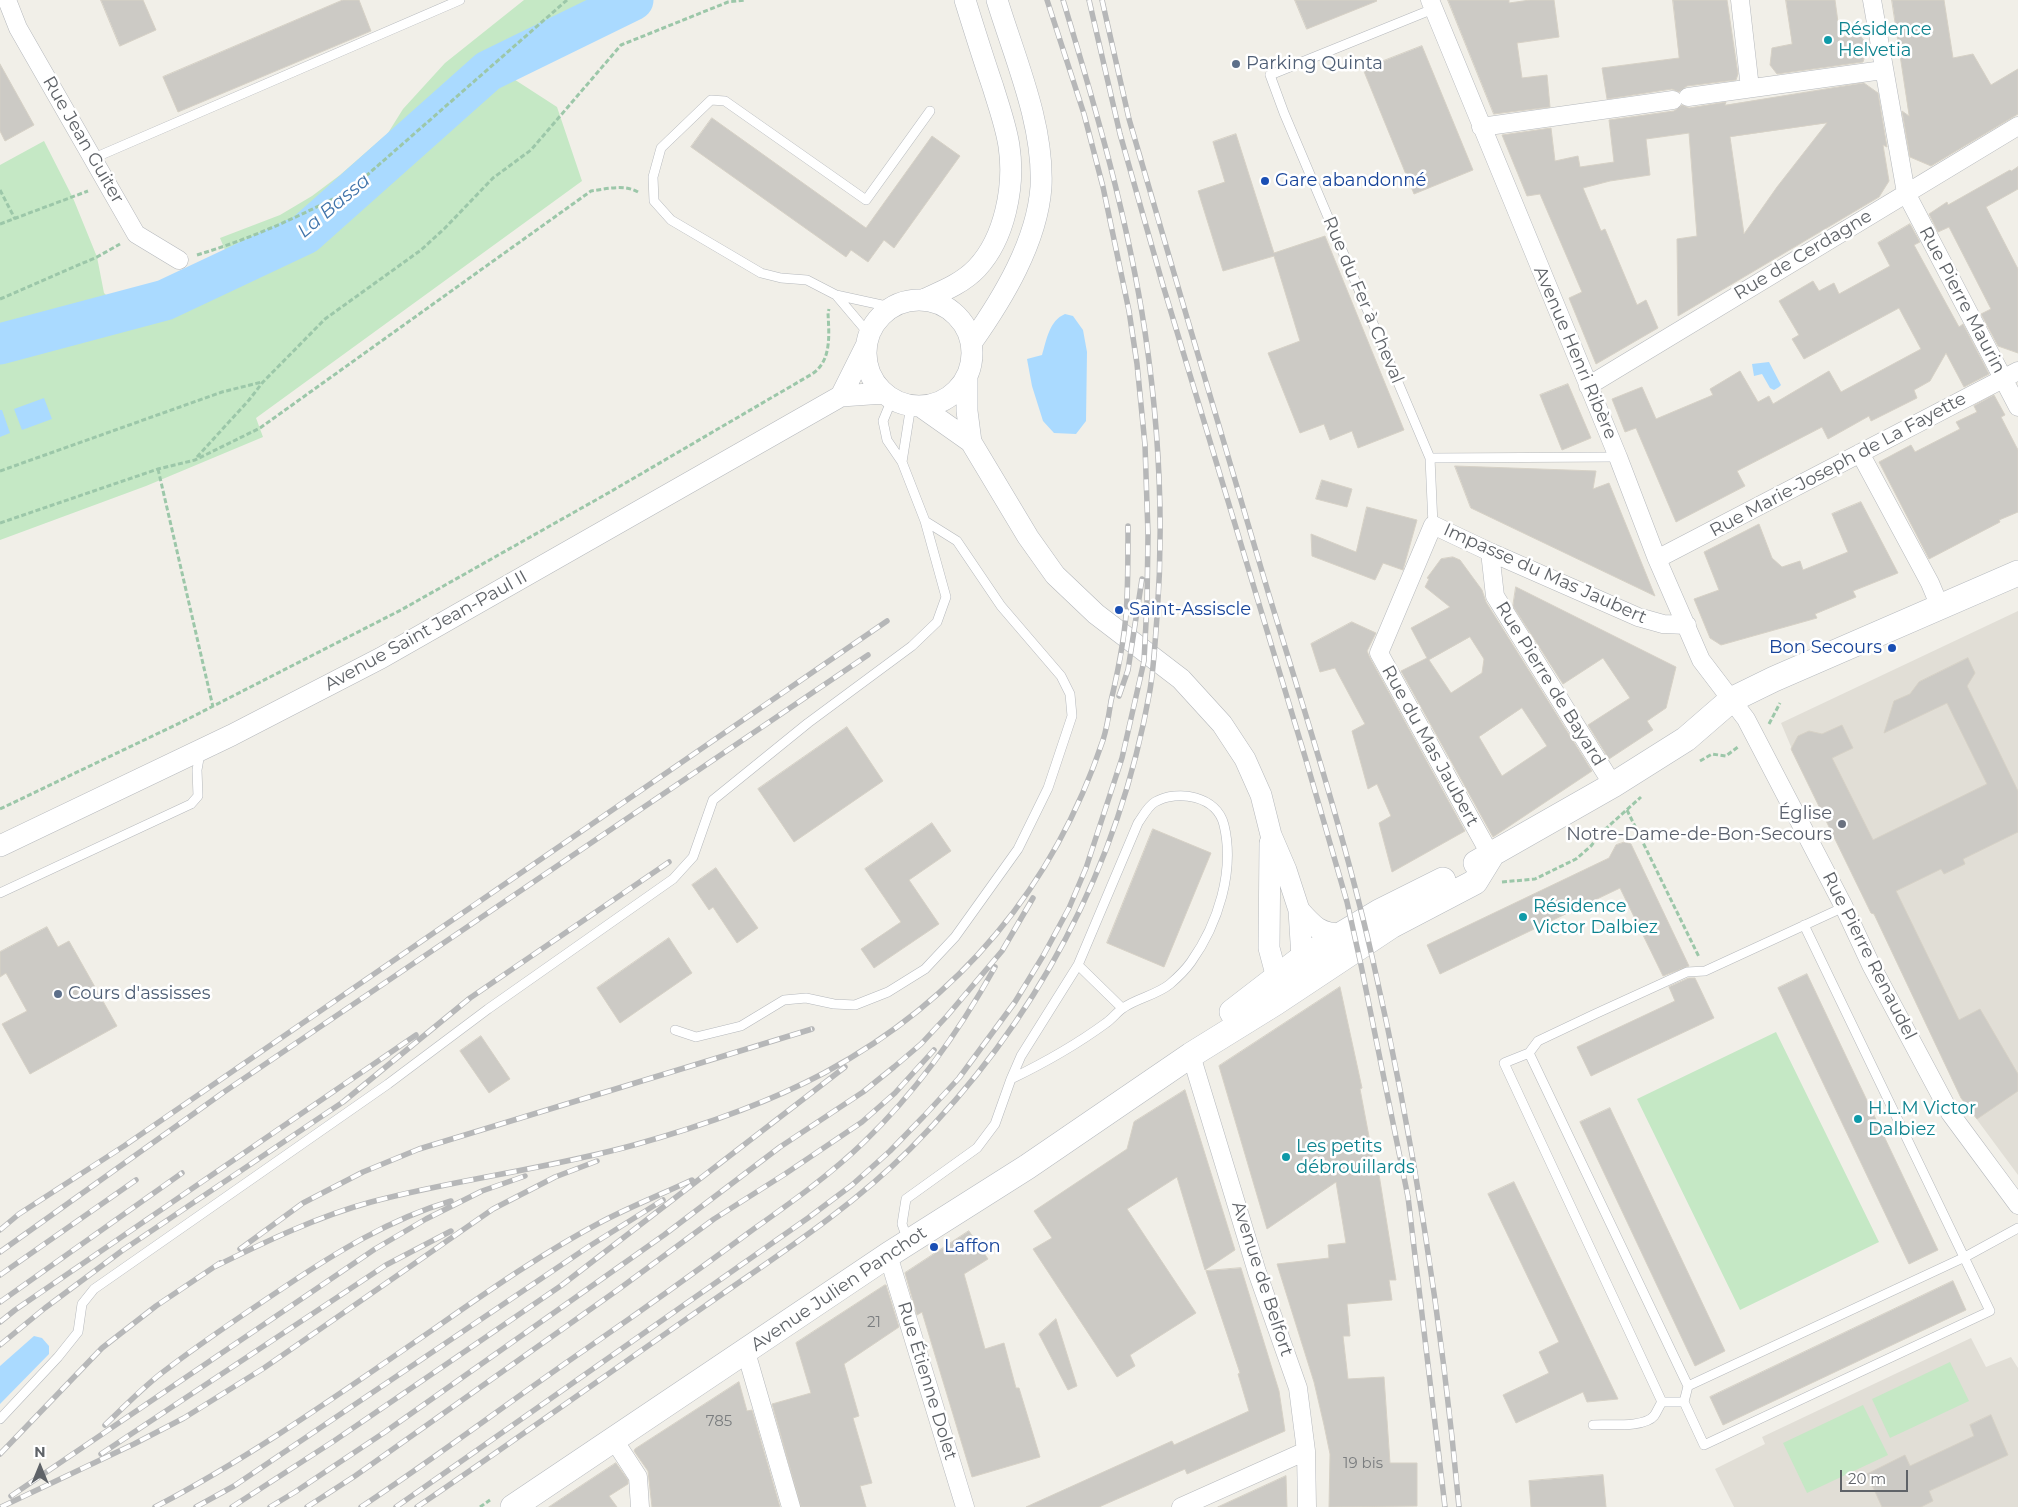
<!DOCTYPE html>
<meta charset="utf-8">
<style>
body{margin:0}
#map{position:relative;width:2018px;height:1507px;overflow:hidden;background:#f1efe8;font-family:Montserrat,sans-serif}
canvas{display:block}
.north{position:absolute;left:15px;top:1442px;width:50px;height:50px;-webkit-text-stroke:4px #fff;paint-order:stroke;rotate:0deg;font-size:14px;font-weight:700;line-height:20px;text-align:center;color:#5f6368}
.north::after{content:'';display:block;margin:auto;width:18px;height:22px;background:#5f6368;clip-path:polygon(50% 0,100% 100%,50% 72%,0 100%)}
.scale{position:absolute;left:1840px;top:1470px;width:68px;height:22px;box-sizing:border-box;border:2px solid #5f6368;border-top:0;padding-left:6px;font-size:15px;line-height:18px;white-space:nowrap;color:#5f6368;-webkit-text-stroke:4px #fff;paint-order:stroke}
</style>
<div id="map">
<canvas width="2018" height="1507"></canvas>
<div class="north">N</div>
<div class="scale">20 m</div>
</div>
<script>
const context = document.querySelector('canvas').getContext('2d');
context.lineJoin = 'round';
function fill(path, color) { context.fillStyle = color; context.fill(path, 'evenodd'); }
function stroke(path, color, width, dash) { context.strokeStyle = color; context.lineWidth = width; context.lineCap = dash ? 'butt' : 'round'; context.setLineDash(dash || []); context.stroke(path); }
function write(font, color, halo, rows, align = 'center') {
  context.font = font + ' Montserrat,sans-serif'; context.lineWidth = 5; context.setLineDash([]); context.textBaseline = 'middle'; context.strokeStyle = halo; context.fillStyle = color; for (const [text, x, y, turn = 0] of rows) {
    context.save(); context.translate(x, y); context.rotate((+turn || 0) * Math.PI / 180); context.textAlign = isNaN(turn) ? turn : align; if (halo) context.strokeText(text, 0, 0); context.fillText(text, 0, 0); context.restore();
  }
}
fill(new Path2D(`
 M2018,611v564l-57,-77 -87,-184 -3,-1 -79,-164 -11,-26z
 M1971,1338l15,29 25,-10 7,11v139h-284l-19,-38 50,-25 -3,-7z`), '#e1ded6');
fill(new Path2D(`
 M524,0h74l-109,63 68,44 25,74 -326,237 7,19 -117,49 -146,54v-375l44,-24 29,57 24,59 7,36 32,30 40,-15 61,-29 -17,-41 60,-23 32,-19 28,-21 48,-42 15,-24 42,-46z
 M1776,1032l103,210 -139,68 -103,-211z
 M1950,1362l19,39 -79,37 -18,-39z
 M1863,1405l25,50 -81,38 -24,-50z`), '#c5e8c5');
fill(new Path2D(`
 M1065,314l8,2 10,14 4,22 -1,69 -10,13 -22,-1 -11,-12 -11,-35 -5,-27 15,-4c5,-16 7,-34 23,-41z
 M1769,362l12,23 -2,2 -5,3 -4,-2 -8,-14 -8,2 -2,-12z
 M44,398l8,21 -30,11 -8,-21z
 M0,410h2l8,23 -10,4z
 M34,1336l8,2 7,8v8l-49,50v-38z`), '#aadaff');
stroke(new Path2D(`
 M0,344l165,-44 140,-66 183,-163 145,-71`), '#aadaff', 41);
const building = new Path2D(`
 M101,0h42l13,30 -36,16z
 M343,0h16l12,31 -193,81 -15,-35z
 M1295,0h81l1,1 -70,28z
 M1448,0h61v3l21,-3h24l5,37 -42,6 5,35 25,-3 3,32 -56,7z
 M1673,0h54l11,74 -2,6 -49,6 -8,6 -7,-3 -65,10 -5,-31 77,-10z
 M1786,0h49l5,37 19,-3 9,12 -5,16 -86,12 -7,-9 2,-17 20,-4z
 M1892,0h52l9,58 20,-4 18,31 27,-16v45l-87,52 -21,-9 -8,-46 7,5z
 M1422,46l51,124 -59,24 -51,-125z
 M0,64l34,61 -29,16 -5,-10z
 M1864,83l14,10 9,54 -4,-2 6,36 -10,16 -201,119 -1,-77 20,-3 -8,-103 -43,6 4,36 -40,6 -27,7 18,43 4,-2 32,76 9,-5 12,28 -62,36 -27,-66 13,-6 -42,-98 -13,2 -25,-61 49,-7 4,33 23,-5 2,11 34,-5 -5,-42 65,-9 8,-6 7,3 37,-6 -1,3zM1827,123l-50,64 -33,47 -14,-97z
 M712,118l154,110 66,-92 28,20 -66,92 -10,-8 -16,22 -17,-12 -5,7 -155,-110z
 M1236,134l38,119 51,-17 79,194 -46,18 -6,-17 -22,9 -6,-16 -24,9 -32,-80 32,-12 -26,-85 -51,15 -25,-80 27,-9 -12,-40z
 M2018,167v22l-32,18 32,62v84l-20,-7 -17,-32 10,-5 -22,-43 -20,-39 -11,5 -9,-18 18,-12 1,3 62,-35 1,1z
 M1910,224l10,18 -6,3 45,82 4,-3 26,50 -25,13 -18,-34 -16,28 -16,9 3,8 -46,23 -2,-5 -41,23 -6,-12 -85,44 8,15 -69,36 -40,-94 -11,4 -13,-33 30,-12 14,32 57,-24 -3,-6 30,-18 18,31 11,-6 4,8 56,-33 12,21 80,-43 -22,-41 -95,51 -12,-20 7,-4 -20,-34 34,-20 6,10 15,-8 5,11 51,-28 -12,-23z
 M1568,384l23,54 -29,12 -22,-55z
 M1994,395l11,20 -4,2 17,33v62l-19,8 1,2 -71,37 -50,-97 32,-17 4,7 45,-23 -4,-7 21,-10 -3,-6z
 M1455,466l141,5 -3,18 16,-6 46,113 -184,-88z
 M1322,480l30,9 -5,18 -31,-8z
 M1861,502l37,71 -45,18 3,6 -41,17 2,4 -96,27 -11,-7 -16,-39 25,-9 -15,-38 55,-28 13,34 10,9 18,-6 3,9 45,-18 -16,-38z
 M1367,507l50,13 -14,50 -20,-7 -8,17 -63,-24 -1,-22 45,18z
 M1453,557l7,3 22,30 4,12 106,169 -99,66 -92,-166 26,-13 -16,-30 39,-21 -25,-20 4,-8 -2,-1 14,-19zM1470,637l14,22 -2,14 -31,20 -22,-33zM1522,708l25,38 -45,30 -23,-39z
 M1516,587l160,80 -10,41 -19,13 6,9 -44,29 -21,-34 42,-27 -27,-40 -40,26 -50,-78z
 M1352,622l24,11 -9,18 3,7 95,173 -73,41 -13,-49 12,-7 -14,-32 -9,5 -16,-58 13,-7 -30,-56 -15,4 -9,-28z
 M1968,658l7,15 -8,13 51,105v41l-55,27 2,5 -21,10 -3,-5 -45,22 63,129 21,-11 38,65v17l-41,28 -16,-21 -87,-184 -3,-1 -80,-164 7,-13 11,-5 13,3 20,-9 11,23 -21,10 41,82 114,-56 -40,-81 -63,30 10,-32 16,-7 9,-12z
 M847,727l36,54 -89,61 -36,-53z
 M932,823l19,28 -42,29 30,44 -65,44 -13,-19 40,-27 -36,-53z
 M1153,829l58,24 -47,114 -57,-24z
 M1625,842l6,2 58,122 -26,10 -43,-88 -180,86 -13,-29 182,-87 7,-13z
 M716,868l42,60 -21,15 -24,-36 -4,3 -17,-25z
 M47,927l11,20 11,-6 48,85 -87,48 -28,-50 25,-13 -21,-38 -6,4v-25z
 M669,938l23,35 -72,50 -23,-35z
 M1807,974l131,276 -29,14 -131,-276z
 M1689,978h6l19,40 -123,58 -14,-29 98,-46 -6,-14z
 M1340,987l22,101 -2,1 14,74 3,-1 19,118h-7l3,20 -45,4 3,32h-7l5,43 36,-2 6,86h27v43l-88,1 1,-53 -6,-29 -10,-43 -37,-118 52,-6 -1,-13 18,-2 -10,-61 -69,47 -48,-163z
 M481,1036l29,43 -21,14 -29,-42z
 M1185,1090l50,160 -30,20 -28,-93 -50,32 69,104 -66,42 5,11 -18,11 -84,-128 19,-11 -18,-27 93,-62 7,-27z
 M1610,1108l115,243 -30,15 -115,-244z
 M1514,1182l104,217 -31,3 -4,-10 -67,31 -13,-28 46,-22 -10,-21 20,-10 -71,-148z
 M969,1231l19,28 -24,15 21,75 19,-6 12,45h3l21,69 -68,20 -50,-165 -5,3 -12,-42z
 M1241,1268l38,123 6,40 -98,43 -2,-5 -86,38h-73l146,-66 2,4 75,-34 -11,-37 2,-1 -34,-102z
 M1953,1281l13,29 -243,115 -13,-28z
 M885,1285h1l13,42 -55,37 15,52 -6,2 19,65 -12,3 6,21h-65l-29,-103 39,-11 -15,-50z
 M1056,1319l21,67 -9,4 -29,-56z
 M739,1382l8,29 5,-1 28,97h-128l-4,-36 -14,-20 1,-2z
 M1991,1415l17,40 -79,36 4,10 -12,6h-39l-15,-33 38,-19 5,11 64,-30 -4,-11z
 M616,1463l12,17v4l-19,12 8,11h-68z
 M1603,1475l3,32h-75l-2,-26z
 M1286,1476l1,31h-69z`);
fill(building, '#cccac5');
stroke(building, '#d6d1c6', 1);
const service = new Path2D(`
 M1433,9l-163,66 14,38 146,345 188,-1
 M94,158l366,-158
 M836,295l33,39
 M891,307l-55,-12 -29,-15 -26,-2 -20,-5 -90,-53 -17,-19 -1,-24 8,-29 50,-48 14,1 141,99 64,-89
 M892,399l-9,22 4,19 15,22 9,-57
 M1430,458l3,67
 M0,893l191,-89 7,-8 -1,-26 3,-17
 M1078,965l44,43
 M675,1030l21,7 45,-11 43,-26 22,-2 28,6 21,1 33,-13 37,-23 30,-32 63,-88 30,-61 24,-72 -2,-22 -9,-18 -60,-70 -44,-65 -32,-20
 M1529,1053l159,333 -4,16 20,43 286,-134 -186,-386
 M908,1241l-6,-17 4,-25 71,-51 18,-24 16,-45c33,-16 65,-34 95,-56 6,-4 11,-11 17,-15 14,-10 34,-13 47,-24 7,-6 16,-15 21,-22 27,-38 44,-91 33,-137 -7,-29 -46,-36 -69,-23 -7,4 -12,14 -17,21l-60,142 -57,91 -10,23
 M1688,1386l277,-129 53,-29
 M1662,1402l-158,-339 25,-10 9,-12 57,-27 92,-42 18,-1 139,-64
 M1662,1402h22
 M0,1419l58,-62 20,-25 4,-28 12,-15 294,-205 100,-75 185,-130 20,-22 20,-57 95,-77 104,-77 25,-24 9,-25 -21,-76 -23,-59
 M1593,1425c15,-1 51,3 61,-9 3,-4 5,-10 8,-14`);
const minor = new Path2D(`
 M7,0l11,28 118,206 43,26
 M1430,0l188,457 39,102 44,101 45,59 98,188 27,58 79,148 68,92
 M1740,0l10,88
 M1872,0l34,193 112,214
 M1688,97l195,-27
 M1481,127l192,-27
 M1588,386l430,-260
 M1860,453l70,130 10,24
 M1490,552l5,44 118,189
 M1657,559l361,-188
 M1491,856l-112,-203 54,-128 57,27 148,65 25,7 24,1
 M1191,1055l66,217 41,116 8,63 1,56
 M888,1255l77,252
 M746,1352l45,155
 M614,1440l24,37 2,30
 M1181,1507l125,-56`);
const tertiary = new Path2D(`
 M925,299c18,-8 38,-16 52,-31 28,-30 38,-82 32,-122 -3,-20 -10,-39 -16,-59 -10,-29 -19,-58 -28,-87
 M866 353a53 53 0 1 1 106 0a53 53 0 1 1-106 0Z
 M972,342c31,-44 65,-100 69,-155 3,-63 -26,-128 -44,-187
 M967,376v35l4,31 57,95 27,38 41,39 85,65 41,45 23,35 16,36 10,40 15,35 13,40 3,48 -2,14
 M841,396l25,-50
 M920,406l51,36
 M1270,843l-1,105 8,30 14,-1
 M0,846l232,-111 149,-77 460,-262 43,-3
 M1299,910c14,16 21,24 43,24`);
const secondary = new Path2D(`
 M1476,863l137,-78 73,-46 45,-39 43,-21 244,-106
 M1232,1012l70,-54 77,-46 64,-32
 M513,1507l375,-252 139,-88 164,-112 84,-52 116,-77 84,-44 16,-26`);
stroke(service, '#b5b8bc', 10);
stroke(minor, '#b5b8bc', 19);
stroke(tertiary, '#b5b8bc', 22);
stroke(secondary, '#b6babf', 26);
stroke(new Path2D(`
 M0,190l15,29
 M0,224l88,-33
 M197,255c53,-16 104,-39 153,-65l217,-190
 M0,299l97,-42 23,-13
 M197,457l52,-57 14,-18 62,-63 96,-69 24,-22 48,-50 38,-28 90,-105 107,-43 17,-2
 M158,469l55,238
 M0,471l222,-79 40,-10
 M0,523l158,-54 37,-9 65,-32 331,-237c15,-2 33,-7 47,1
 M1769,724l11,-21
 M1700,761l12,-7 14,2 12,-9
 M0,809l188,-90 213,-109 209,-118 202,-118c20,-13 17,-40 16,-61l1,-4
 M1627,810l72,147
 M1502,882l33,-3 41,-20 15,-13 11,-14 39,-35
 M480,1507l10,-7`), '#9cc7a9', 3, [5, 2.5]);
stroke(service, '#fff', 9);
stroke(minor, '#fff', 18);
stroke(tertiary, '#fff', 21);
stroke(secondary, '#fff', 25);
const rail = new Path2D(`
 M1089,0l31,134 42,148 144,478 41,142 14,63 47,232 37,310
 M1102,0l27,119c46,159 93,317 140,476 37,121 76,242 104,366 41,180 69,362 86,546
 M1119,696l9,-26 14,-91
 M0,1230l19,-16 105,-68 763,-525
 M240,1249l63,-46 60,-31 56,-23 393,-120
 M0,1252l224,-160 644,-437
 M214,1267c51,-25 102,-50 157,-65 87,-23 176,-33 263,-57 61,-17 134,-42 190,-72 136,-73 230,-187 279,-333 4,-12 6,-26 8,-39 8,-34 15,-68 16,-103 1,-24 1,-48 1,-72
 M0,1275l136,-95
 M0,1302l182,-129
 M0,1322l15,-12 401,-275
 M0,1345l45,-37 78,-58 220,-148 127,-104 199,-136
 M105,1425c20,-19 40,-40 62,-56 38,-29 77,-55 116,-81 52,-35 107,-69 168,-87
 M0,1454l102,-106 54,-42 64,-43
 M101,1454l285,-189 65,-34
 M11,1496l364,-247 51,-30 56,-28 43,-15
 M1,1507l133,-63 50,-26 80,-50 229,-159 62,-32 42,-16
 M155,1507c96,-50 184,-113 273,-174 56,-39 114,-80 175,-112 29,-15 59,-27 89,-41
 M196,1507l38,-21 354,-239 75,-47
 M232,1507l102,-66 228,-156 283,-218
 M270,1507l25,-15 90,-60 279,-197 116,-88 83,-55 31,-25 27,-23 26,-28 55,-65 31,-53
 M307,1507l48,-31 264,-187 95,-70 71,-45 77,-52 33,-29 39,-43
 M361,1507c76,-50 149,-106 225,-158 55,-38 111,-78 165,-118 38,-27 79,-56 113,-89 52,-50 96,-112 131,-175
 M396,1507l412,-289 44,-33 38,-34 34,-35 35,-38 56,-76 28,-46 26,-48 17,-40 36,-110 18,-79 4,-18 3,-58 1,-69 -3,-89 -8,-81 -8,-53 -26,-124 -19,-73 -37,-114
 M417,1507c97,-66 192,-134 288,-201 70,-49 144,-96 205,-157 126,-126 209,-282 240,-459 4,-24 5,-49 7,-73 7,-95 2,-191 -12,-285 -17,-113 -49,-223 -82,-332`);
stroke(rail, '#b6b7b8', 5.5);
stroke(rail, '#fff', 4, [11]);
for (const [x, y, r, color] of [
 [1828,40,5,"#0f9aa8"],
 [1236,64,5,"#5c6f8a"],
 [1265,181,5,"#1a4fb4"],
 [1119,610,5,"#1a4fb4"],
 [1892,648,5,"#1a4fb4"],
 [1842,824,5,"#6b7280"],
 [1523,917,5,"#0f9aa8"],
 [58,994,5,"#5c6f8a"],
 [1858,1119,5,"#0f9aa8"],
 [1286,1157,5,"#0f9aa8"],
 [934,1247,5,"#1a4fb4"]
]) { const dot = new Path2D(); dot.arc(x, y, r, 0, 2 * Math.PI); context.fillStyle = color; context.fill(dot); stroke(dot, '#fff', 2); }
write('15px', '#7a7d7f', null, [
 ["21",874,1323],
 ["785",719,1422],
 ["19 bis",1363,1464]
]);
write('18px', '#0d838f', '#fff', [
 ["Résidence",1838,30],
 ["Helvetia",1838,51],
 ["Résidence",1533,907],
 ["Victor Dalbiez",1533,928],
 ["H.L.M Victor",1868,1109],
 ["Dalbiez",1868,1130],
 ["Les petits",1296,1147],
 ["débrouillards",1296,1168]
], 'left');
write('18px', '#4e5e75', '#fff', [
 ["Parking Quinta",1246,64],
 ["Cours d'assisses",68,994]
], 'left');
write('18px', '#5f6368', '#fff', [
 ["Rue Jean Guiter",83,140,60],
 ["Rue de Cerdagne",1803,255,-31],
 ["Rue du Fer à Cheval",1363,300,67],
 ["Rue Pierre Maurin",1962,300,62],
 ["Avenue Henri Ribère",1575,353,67],
 ["Rue Marie-Joseph de La Fayette",1838,465,-28],
 ["Impasse du Mas Jaubert",1545,574,24],
 ["Avenue Saint Jean-Paul II",426,631,-29],
 ["Rue Pierre de Bayard",1550,684,58],
 ["Rue du Mas Jaubert",1430,746,61],
 ["Rue Pierre Renaudel",1869,956,63],
 ["Avenue de Belfort",1262,1279,72],
 ["Avenue Julien Panchot",839,1289,-34],
 ["Rue Étienne Dolet",927,1381,73]
]);
write('18px', '#164399', '#fff', [
 ["Gare abandonné",1275,181],
 ["Saint-Assiscle",1129,610],
 ["Bon Secours",1882,648,"right"],
 ["Laffon",944,1247]
], 'left');
write('18px', '#5b616d', '#fff', [
 ["Église",1832,814],
 ["Notre-Dame-de-Bon-Secours",1832,835]
], 'right');
write('italic 19px', '#4174aa', '#fff', [
 ["La Bassa",334,206,-40]
]);
</script>
